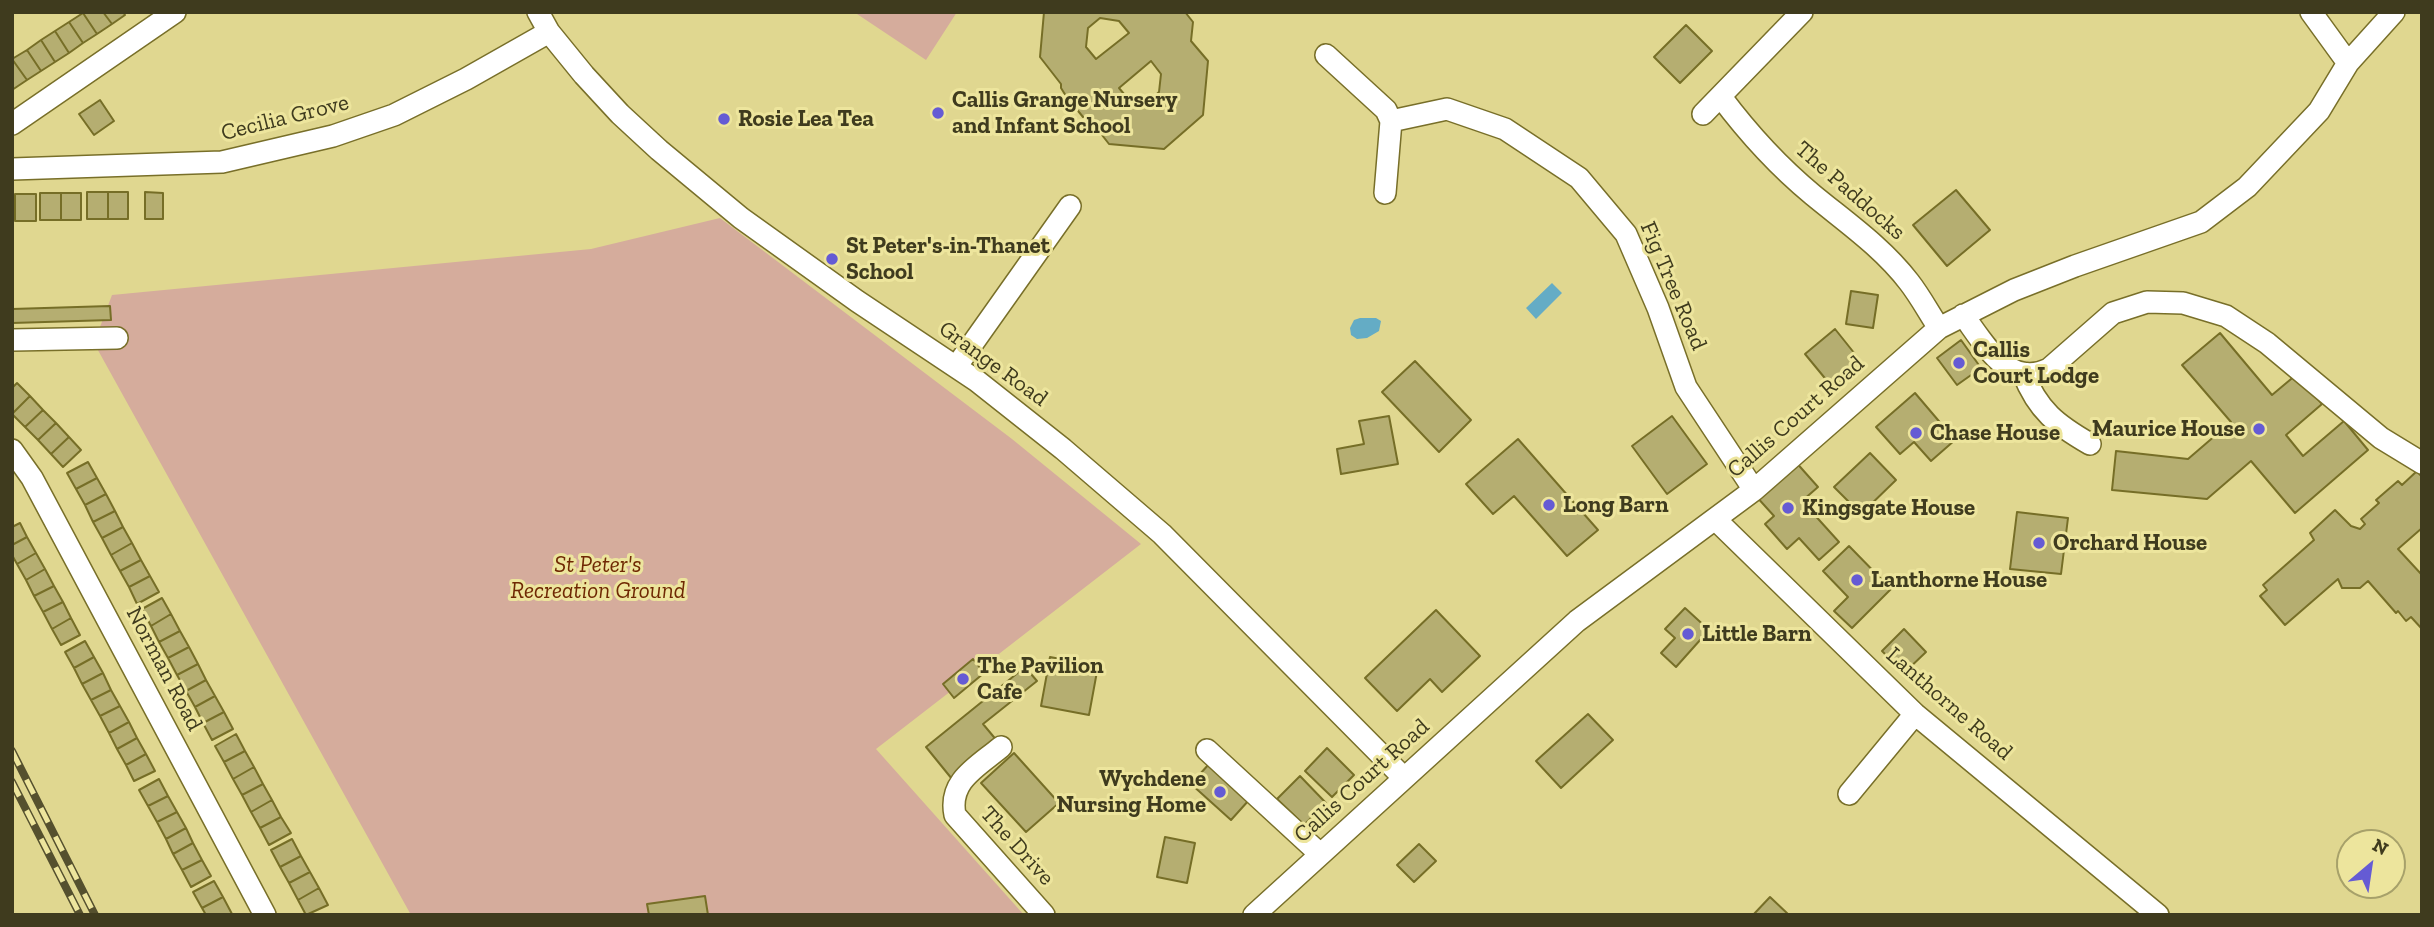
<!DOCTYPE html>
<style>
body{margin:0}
#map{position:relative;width:2434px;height:927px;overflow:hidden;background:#e0d790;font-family:"Zilla Slab",serif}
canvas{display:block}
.frame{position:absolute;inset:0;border:14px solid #3f3b1e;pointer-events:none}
.north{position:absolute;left:2336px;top:829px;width:70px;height:70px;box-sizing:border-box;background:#ede59d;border:2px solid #a7a16a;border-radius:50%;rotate:29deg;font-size:19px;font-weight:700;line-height:28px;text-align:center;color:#3f3b1e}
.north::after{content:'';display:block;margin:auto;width:24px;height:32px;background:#655bd4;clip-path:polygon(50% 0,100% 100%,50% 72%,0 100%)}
</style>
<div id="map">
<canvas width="2434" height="927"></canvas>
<div class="frame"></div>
<div class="north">N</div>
</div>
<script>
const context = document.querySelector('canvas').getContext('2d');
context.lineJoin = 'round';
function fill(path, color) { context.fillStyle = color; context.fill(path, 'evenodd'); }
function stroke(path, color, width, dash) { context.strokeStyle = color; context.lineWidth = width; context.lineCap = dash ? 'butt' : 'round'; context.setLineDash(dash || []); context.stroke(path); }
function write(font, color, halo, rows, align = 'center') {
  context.font = font + ' "Zilla Slab",serif'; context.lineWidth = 6; context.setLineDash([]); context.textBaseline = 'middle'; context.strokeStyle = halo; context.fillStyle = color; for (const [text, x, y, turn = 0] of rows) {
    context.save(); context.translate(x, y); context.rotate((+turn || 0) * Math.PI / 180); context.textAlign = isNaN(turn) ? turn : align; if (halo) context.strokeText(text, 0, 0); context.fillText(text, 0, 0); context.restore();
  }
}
fill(new Path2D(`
 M854,12h103l-31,48z
 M720,218l292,221 129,105 -265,205 148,166h-613l-317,-572 18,-48 479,-46z`), '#d5ac9c');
fill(new Path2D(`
 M1552,283l10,10 -26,26 -10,-11z
 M1360,318h16l5,3 -2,10 -12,7 -10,1 -6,-4 -1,-7 4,-8z`), '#64acc5');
const building = new Path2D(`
 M103,12l9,12 -15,10 -14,-21z
 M103,12h20l2,3 -13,9z
 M1044,12h141l8,10 -2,19 17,20 -5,54 -39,34 -55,-5 -21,-27h-5l-17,-21 -5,-8v-4l-21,-27zM1100,18l19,3 10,12 -33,26 -10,-12 2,-19zM1151,61l10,13 -2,18 -11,10 -19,-2 -10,-12z
 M83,13l14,21 -14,9 -14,-21z
 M69,22l14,21 -14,10 -14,-22z
 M1686,25l26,26 -32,32 -26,-26z
 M55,31l14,22 -14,9 -14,-22z
 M41,40l14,22 -14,9 -14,-21z
 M27,50l14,21 -14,9 -15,-21z
 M12,59l15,21 -15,10z
 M100,100l14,21 -20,14 -15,-21z
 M1956,190l34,40 -43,36 -34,-41z
 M87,192h21v27h-21z
 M108,192h20v27h-20z
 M145,192l18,1v26h-18z
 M40,193h21v27h-21z
 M61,193h20v27h-20z
 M15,194h21v27h-21z
 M1851,291l27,4 -5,33 -27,-4z
 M110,306l1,14 -99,3v-14z
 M1835,329l28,35 -30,24 -28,-34z
 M2220,333l52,62 25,-21 25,30 -36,31 17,21 41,-35 24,29 -73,63 -44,-52 -44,38 -95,-9 4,-39 72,8 43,-37 -49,-57z
 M1961,340l20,28 -24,17 -20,-27z
 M1415,361l56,59 -32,32 -57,-60z
 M17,383l13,13 -18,18v-26z
 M1915,393l40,47 -24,21 -17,-19 -14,12 -24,-27z
 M30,396l13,14 -18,17 -13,-13z
 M43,410l13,13 -18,17 -13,-13z
 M1389,416l9,48 -57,10 -4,-25 27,-5 -5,-23z
 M1672,416l35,48 -40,30 -35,-48z
 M56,423l13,14 -18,17 -13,-14z
 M69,437l12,13 -18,17 -12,-13z
 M1518,439l80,91 -31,26 -53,-60 -21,18 -27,-30z
 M1870,453l26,27 -35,34 -27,-27z
 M1794,460l24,27 -16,14 37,41 -20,18 -20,-22 -12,11 -22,-25 9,-8 -19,-21z
 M88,462l9,16 -21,11 -9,-16z
 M2417,471l5,6v51l-24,21 24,26v54l-11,-12 -5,4 -8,-10 -2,2 -28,-32 -8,7h-18l-4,-9 -53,46 -25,-29 7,-6 -4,-5 51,-45 -4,-7 25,-23 16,16 9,3 5,-5 -4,-5 18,-16 -3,-3 22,-19 4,4z
 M97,478l9,16 -21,11 -9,-16z
 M106,494l9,17 -22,11 -8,-17z
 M115,511l8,16 -21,11 -9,-16z
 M2017,512l51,6 -7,56 -51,-5z
 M20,523l7,14 -15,8v-18z
 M123,527l9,16 -21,12 -9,-17z
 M27,537l9,16 -19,11 -5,-9v-10z
 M132,543l9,17 -21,11 -9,-16z
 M1849,546l42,43 -39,39 -18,-17 14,-14 -25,-26z
 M36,553l9,16 -19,11 -9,-16z
 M141,560l9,16 -21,11 -9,-16z
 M45,569l9,17 -20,10 -8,-16z
 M150,576l9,16 -22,12 -8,-17z
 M54,586l9,16 -20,10 -9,-16z
 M162,598l9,16 -20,12 -9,-17z
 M63,602l8,16 -19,11 -9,-17z
 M1685,608l24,22 -33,37 -15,-14 14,-15 -10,-9z
 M1436,610l44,46 -38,36 -12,-13 -33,32 -32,-33z
 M171,614l9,17 -21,11 -8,-16z
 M71,618l9,17 -19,10 -9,-16z
 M1904,629l22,23 -22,21 -22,-22z
 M180,631l9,16 -21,11 -9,-16z
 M85,641l9,16 -20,11 -9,-16z
 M189,647l9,17 -21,11 -9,-17z
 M94,657l9,16 -21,11 -8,-16z
 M1050,657l48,9 -9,49 -48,-9z
 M973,659l11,14 -30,25 -11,-14z
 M198,664l8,16 -20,11 -9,-16z
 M1025,667l12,14 -54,43 15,18 -46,37 -26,-32z
 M103,673l8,17 -20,10 -9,-16z
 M206,680l9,16 -20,11 -9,-16z
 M111,690l9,16 -20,10 -9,-16z
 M215,696l9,16 -21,11 -8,-16z
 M120,706l9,16 -20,11 -9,-17z
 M224,712l9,17 -21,11 -9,-17z
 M1588,714l25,26 -52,48 -25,-27z
 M129,722l8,16 -20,11 -8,-16z
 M236,734l9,17 -21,11 -9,-16z
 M137,738l9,16 -20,11 -9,-16z
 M1327,748l27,27 -22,22 -27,-26z
 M245,751l9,16 -21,12 -9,-17z
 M1014,753l45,50 -33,29 -45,-49z
 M146,754l9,17 -21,10 -8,-16z
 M1209,764l40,36 -18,20 -40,-36z
 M254,767l9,17 -21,11 -9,-16z
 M1300,776l26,27 -22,22 -27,-26z
 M159,779l9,17 -20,10 -9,-16z
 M263,784l9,16 -21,12 -9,-17z
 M168,796l9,16 -20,10 -9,-16z
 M272,800l9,17 -21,11 -9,-16z
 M177,812l9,16 -20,11 -9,-17z
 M281,817l10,16 -22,12 -9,-17z
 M186,828l7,15 -20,11 -7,-15z
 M1165,837l30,6 -8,40 -30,-6z
 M292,839l9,17 -21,11 -9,-17z
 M193,843l9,17 -20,10 -9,-16z
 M1419,844l17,17 -22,21 -17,-17z
 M301,856l9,16 -21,11 -9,-16z
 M202,860l9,16 -20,11 -9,-17z
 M310,872l9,16 -21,12 -9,-17z
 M214,881l9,16 -21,11 -9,-16z
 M319,888l9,17 -22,10 -8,-15z
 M705,896l3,19h-59l-2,-11z
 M223,897l9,17 -26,1 -4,-7z
 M1770,897l19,18h-36z`);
fill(building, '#b5ae71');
stroke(building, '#766e27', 2);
const minor = new Path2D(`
 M538,12l11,20 35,43 36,39 39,36 82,68 116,83 120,80 86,68 99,85 242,244
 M2311,12l37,51
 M1326,55l60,55 5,11 -6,72
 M1721,97c27,36 57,69 92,98 34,28 69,52 96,87 11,14 20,31 30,46
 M1703,114l99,-102
 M1391,121l56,-12 58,20 74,49 47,56 32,74 28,79 68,103
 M12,124l163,-112
 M12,169l210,-7 111,-26 61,-21 72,-36 83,-47
 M1963,315c21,28 45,74 86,54l64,-56 34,-11 36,1 43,13 41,27 114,95 41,25
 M12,340l105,-2
 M956,367l114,-161
 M2023,373c15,38 34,52 67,71
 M12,450l20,28 233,437
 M1716,520l199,194 243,201
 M1001,747c-24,20 -53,34 -46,68l89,100
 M1207,750l113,104
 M1849,794l66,-80
 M1254,915l323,-294 177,-131 185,-162 75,-38 61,-24 126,-44 46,-35 72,-76 29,-48 46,-51`);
stroke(minor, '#786f29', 24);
stroke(minor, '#fff', 21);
const rail = new Path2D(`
 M12,751l83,164
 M12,782l68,133`);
stroke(rail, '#55502e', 8);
stroke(rail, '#ede59d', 5, [16]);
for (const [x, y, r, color] of [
 [938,113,7,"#655bd4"],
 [724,119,7,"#655bd4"],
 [832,259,7,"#655bd4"],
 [1959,363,7,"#655bd4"],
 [2259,429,7,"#655bd4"],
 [1916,433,7,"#655bd4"],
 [1549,505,7,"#655bd4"],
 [1788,508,7,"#655bd4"],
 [2039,543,7,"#655bd4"],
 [1857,580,7,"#655bd4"],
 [1688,634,7,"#655bd4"],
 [963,679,7,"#655bd4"],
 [1220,792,7,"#655bd4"]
]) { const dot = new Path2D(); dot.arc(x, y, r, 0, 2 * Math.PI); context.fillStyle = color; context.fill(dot); stroke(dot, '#ede59d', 2.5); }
write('bold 23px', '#3f3b1e', '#ede59d', [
 ["Callis Grange Nursery",952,100],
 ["and Infant School",952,126],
 ["Rosie Lea Tea",738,119],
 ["St Peter's-in-Thanet",846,246],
 ["School",846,272],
 ["Callis",1973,350],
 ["Court Lodge",1973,376],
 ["Maurice House",2245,429,"right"],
 ["Chase House",1930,433],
 ["Long Barn",1563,505],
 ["Kingsgate House",1802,508],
 ["Orchard House",2053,543],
 ["Lanthorne House",1871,580],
 ["Little Barn",1702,634],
 ["The Pavilion",977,666],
 ["Cafe",977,692],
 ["Wychdene",1206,779,"right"],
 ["Nursing Home",1206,805,"right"]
], 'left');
write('23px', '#3f3b1e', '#ede59d', [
 ["Cecilia Grove",285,118,-14],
 ["The Paddocks",1850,191,41],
 ["Fig Tree Road",1673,286,67],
 ["Grange Road",993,364,36],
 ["Callis Court Road",1796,417,-41],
 ["Norman Road",164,669,62],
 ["Lanthorne Road",1949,704,41],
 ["Callis Court Road",1362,781,-42],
 ["The Drive",1017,846,48]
]);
write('italic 23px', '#6f2803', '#ede59d', [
 ["St Peter's",598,565],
 ["Recreation Ground",598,591]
]);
</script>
